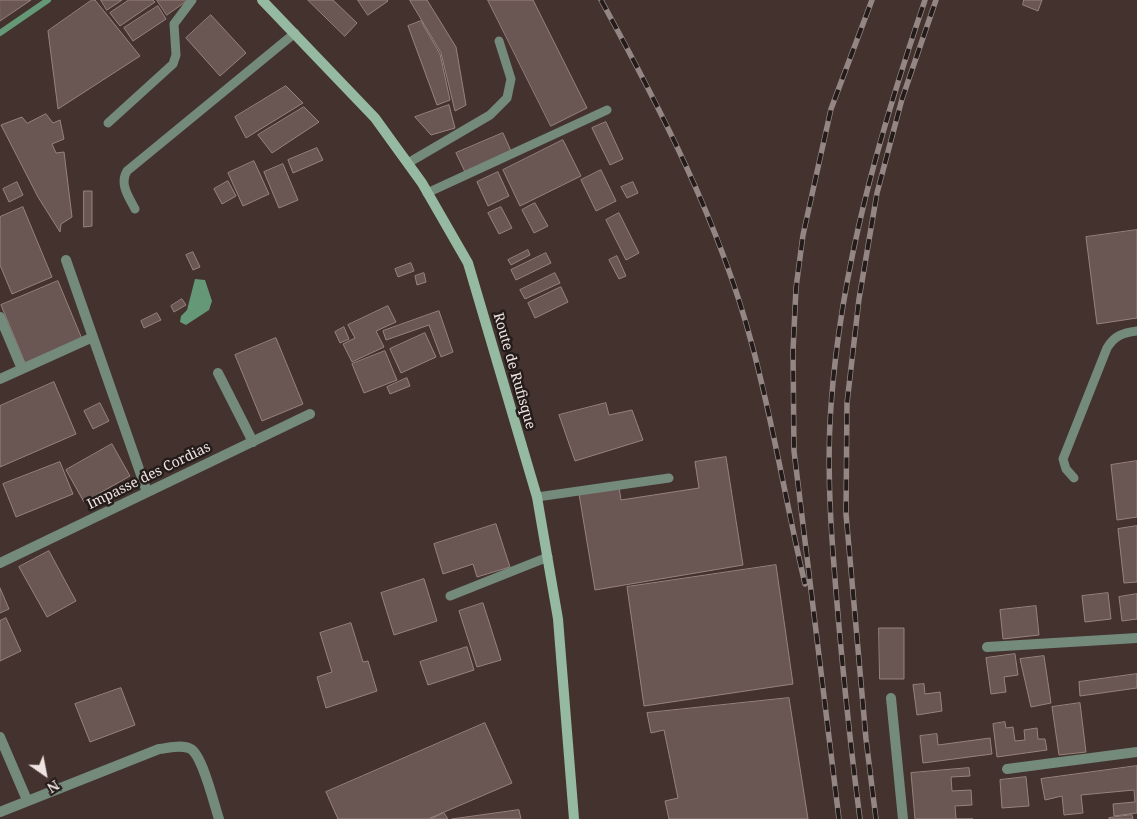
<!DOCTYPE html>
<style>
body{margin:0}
#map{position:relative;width:1137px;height:819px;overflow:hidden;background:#43322e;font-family:"Noto Serif",serif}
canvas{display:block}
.north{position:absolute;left:20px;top:749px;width:50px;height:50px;-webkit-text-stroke:4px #241c1a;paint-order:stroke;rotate:147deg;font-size:14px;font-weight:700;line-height:20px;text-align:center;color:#f0e4e2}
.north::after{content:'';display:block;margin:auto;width:18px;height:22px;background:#f0e4e2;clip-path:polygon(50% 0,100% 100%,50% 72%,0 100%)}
</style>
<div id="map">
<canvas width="1137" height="819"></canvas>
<div class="north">N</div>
</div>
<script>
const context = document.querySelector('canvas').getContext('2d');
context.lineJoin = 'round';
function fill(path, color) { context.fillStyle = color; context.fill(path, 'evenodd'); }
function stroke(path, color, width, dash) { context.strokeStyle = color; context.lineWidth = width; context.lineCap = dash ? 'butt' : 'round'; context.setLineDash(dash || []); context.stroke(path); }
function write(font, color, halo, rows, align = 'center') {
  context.font = font + ' "Noto Serif",serif'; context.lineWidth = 5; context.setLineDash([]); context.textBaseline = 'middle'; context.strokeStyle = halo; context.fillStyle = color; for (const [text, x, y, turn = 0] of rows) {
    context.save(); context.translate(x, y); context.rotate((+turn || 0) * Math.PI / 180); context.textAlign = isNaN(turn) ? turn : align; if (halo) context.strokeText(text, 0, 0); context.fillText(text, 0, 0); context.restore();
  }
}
fill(new Path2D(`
 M195,279l10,1 7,21 -3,9 -23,15 -6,-3 1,-6 6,-6z`), '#659877');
stroke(new Path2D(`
 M0,33l48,-33`), '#659877', 6);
const building = new Path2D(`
 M0,0h31l-31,21z
 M92,0h3l45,56 -82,53 -10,-78z
 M101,0h21l-15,10z
 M129,0h24l2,2 -35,24 -10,-13z
 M157,0h31l-21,15z
 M308,0h25l24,23 -12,13z
 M358,0h29l1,1 -20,14z
 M410,0h17l29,47 10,58 -11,6 -14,-58z
 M488,0h45l54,108 -36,18z
 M1024,0h18l-4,11 -15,-6z
 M158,6l8,13 -33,22 -9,-13z
 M211,15l35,38 -26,23 -34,-38z
 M421,21l19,33 10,46 -13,5 -29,-79z
 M286,86l17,17 -57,35 -11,-21z
 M449,105l6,23 -24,7 -16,-18z
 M304,107l15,15 -47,31 -14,-18z
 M46,114l7,9 7,-3 4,19 -12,5 4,9 8,-1 8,65 -11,7 -1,8 -22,-35 -37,-72 21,-8 5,6z
 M606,122l17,37 -13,6 -18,-37z
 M503,133l8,18 -46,21 -9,-19z
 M563,140l18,36 -61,30 -17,-36z
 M317,148l6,12 -30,13 -5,-13z
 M254,161l15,33 -26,12 -15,-33z
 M283,164l15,36 -19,8 -15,-36z
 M601,170l15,31 -20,10 -15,-31z
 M498,172l11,24 -21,10 -11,-24z
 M228,181l8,15 -14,8 -8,-15z
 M17,182l6,13 -14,7 -6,-13z
 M633,182l5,11 -11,5 -6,-11z
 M84,191h8v35l-8,1z
 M535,203l13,23 -14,7 -12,-23z
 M23,207l29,70 -40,17 -12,-29v-48z
 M501,207l11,21 -13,6 -11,-21z
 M619,213l20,40 -13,7 -20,-40z
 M1137,230v88l-40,6 -11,-87z
 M528,250l2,5 -19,10 -3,-5z
 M193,252l7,15 -7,3 -7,-15z
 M546,253l5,10 -35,17 -5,-10z
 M617,256l9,20 -7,3 -10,-19z
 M411,263l3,8 -16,6 -3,-8z
 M424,273l2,9 -9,3 -2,-9z
 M555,273l5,10 -35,16 -5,-9z
 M58,281l24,58 -57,24 -24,-58z
 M561,287l7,15 -33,16 -7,-15z
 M182,299l4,6 -12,7 -3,-6z
 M388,306l8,16 -20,9 8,16 -32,15 -9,-18 12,-6 -7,-13z
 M439,311l14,41 -12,5 -12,-32 -43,15 -3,-9z
 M157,313l4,7 -17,8 -3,-7z
 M344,327l5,12 -9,4 -5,-11z
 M425,333l11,24 -35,16 -11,-24z
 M276,338l27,66 -41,17 -27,-66z
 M385,351l12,29 -33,13 -12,-29z
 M407,378l3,8 -20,8 -3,-7z
 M54,382l22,52 -76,33v-61z
 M100,403l9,18 -16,8 -9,-18z
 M606,403l3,12 23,-5 11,30 -68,21 -16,-46z
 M112,444l18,32 -46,26 -18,-32z
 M726,457l17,108 -148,25 -16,-96 40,-7 2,13 78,-12 -4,-26z
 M1137,461v56l-20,3 -6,-55z
 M60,462l13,32 -57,23 -13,-33z
 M496,524l14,43 -33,10 -4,-13 -30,10 -9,-30z
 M1137,526v56l-13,1 -6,-54z
 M49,551l27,50 -29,16 -28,-50z
 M776,565l17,119 -149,22 -17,-119z
 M424,579l13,42 -43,14 -13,-42z
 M0,588l9,21 -9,4z
 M1108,593l3,26 -26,3 -3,-26z
 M1137,594v25l-15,2 -3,-24z
 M483,603l18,57 -24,7 -18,-56z
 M1036,606l3,29 -36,4 -3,-29z
 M6,618l15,33 -21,10v-40z
 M351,623l12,39 5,-1 9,30 -51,17 -9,-31 15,-5 -12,-39z
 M879,628h25v51h-24z
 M467,647l7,23 -46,15 -8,-23z
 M1015,654l3,21 -14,2 2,15 -15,2 -5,-36z
 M1044,656l7,47 -20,4 -11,-48z
 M1137,674v14l-57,8 -1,-14z
 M924,684l1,10 15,-2 2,19 -25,4 -4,-30z
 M121,688l14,37 -45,17 -15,-38z
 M789,698l19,121h-139l-4,-18 13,-3 -14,-68 -13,3 -4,-20z
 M1080,703l6,49 -27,3 -7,-48z
 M1005,722l1,6 7,-1 2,14 10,-1 -1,-10 13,-2 1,11h7l2,11 -50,7 -4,-33z
 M485,723l27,60 -84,36h-90l-12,-27z
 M937,734l1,11 52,-7 2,16 -69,9 -3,-27z
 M1137,766v47l-23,3 -1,-12 22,-2 -1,-12 -53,5 2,18 -19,2 -2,-19 -17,4 -4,-21z
 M969,768l1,8 -19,1 1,14 19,-1 1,15 -17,1 1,13h17h-58l-4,-46z
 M1026,777l3,29 -27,2 -2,-28z
 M519,810l2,9h-69z
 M444,813l4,6h-17z
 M1132,815l1,4h-24v-1z`);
fill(building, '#6a5652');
stroke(building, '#97827e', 1);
stroke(new Path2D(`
 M108,123l65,-59 3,-9 -2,-31 18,-24
 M408,163l82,-48 17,-17 4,-19 -12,-38
 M427,193l180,-83
 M135,209c-6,-12 -16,-25 -8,-38l168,-138
 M1074,478l-8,-9 -3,-10 44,-111c8,-13 16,-15 30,-17
 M537,497l132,-19
 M450,596l98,-39`), '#748a7b', 9);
stroke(new Path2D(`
 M66,260l81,232
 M0,317l22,52
 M218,373l35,69
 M0,379l93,-42
 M0,563l310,-149
 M987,647l150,-9
 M891,698l12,121
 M0,737l27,63
 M1007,769l130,-17
 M0,812l159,-63c10,-1 23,-5 32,0 12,8 23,55 28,70`), '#748a7b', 10);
stroke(new Path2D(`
 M262,0l113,118 47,65 46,80 69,234 21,122 16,200`), '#96b9a1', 10);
const rail = new Path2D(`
 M601,0c59,108 118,222 150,341 22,80 35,163 54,243
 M839,819l-45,-368 -1,-100 3,-63 7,-53 28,-126 41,-109
 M860,819c-9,-68 -16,-136 -22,-204 -6,-70 -12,-139 -7,-209 10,-140 49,-274 94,-406
 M876,819l-10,-80 -20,-225 1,-111 12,-104 18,-106 25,-94 34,-99`);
stroke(rail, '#948683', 5.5);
stroke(rail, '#241c1a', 4, [11]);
write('14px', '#f0e4e2', '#241c1a', [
 ["Route de Rufisque",514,371,74],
 ["Impasse des Cordias",149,476,-26]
]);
</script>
